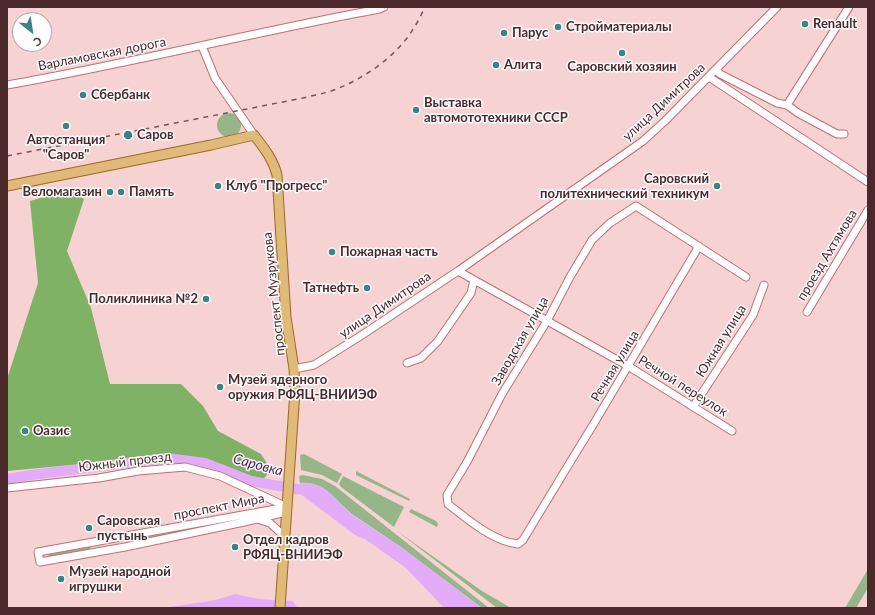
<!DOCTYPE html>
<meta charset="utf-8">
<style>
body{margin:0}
#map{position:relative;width:875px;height:615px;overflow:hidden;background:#f6d2d3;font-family:Lato,sans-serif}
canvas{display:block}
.frame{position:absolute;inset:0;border:8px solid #4b292b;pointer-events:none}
.north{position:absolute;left:12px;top:12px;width:40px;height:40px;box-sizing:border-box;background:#fdfdfd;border:1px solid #b6a8a9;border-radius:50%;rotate:150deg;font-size:11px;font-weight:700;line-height:16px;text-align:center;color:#4b292b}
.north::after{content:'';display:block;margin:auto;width:14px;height:18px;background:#3b8484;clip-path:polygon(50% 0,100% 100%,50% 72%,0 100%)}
</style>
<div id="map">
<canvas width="875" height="615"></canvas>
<div class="frame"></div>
<div class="north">С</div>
</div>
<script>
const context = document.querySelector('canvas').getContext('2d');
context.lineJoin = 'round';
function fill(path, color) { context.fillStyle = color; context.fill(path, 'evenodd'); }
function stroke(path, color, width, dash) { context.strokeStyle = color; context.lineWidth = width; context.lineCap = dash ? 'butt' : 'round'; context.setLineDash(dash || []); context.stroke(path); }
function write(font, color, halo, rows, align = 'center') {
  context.font = font + ' Lato,sans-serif'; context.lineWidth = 3; context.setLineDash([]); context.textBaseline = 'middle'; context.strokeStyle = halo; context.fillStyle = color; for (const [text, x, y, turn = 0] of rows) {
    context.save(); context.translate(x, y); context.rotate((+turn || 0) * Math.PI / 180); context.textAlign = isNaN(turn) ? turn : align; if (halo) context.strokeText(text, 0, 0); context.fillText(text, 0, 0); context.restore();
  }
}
fill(new Path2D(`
 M217 125a12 12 0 1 1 24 0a12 12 0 1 1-24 0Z
 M304,454l38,20 -5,9 -15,-8 -21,-5 -1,-15z
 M356,471l54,28 -1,2 -53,-26z
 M303,475l19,4 13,7 154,122h-7l-81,-61 -49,-33c-18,-14 -26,-33 -52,-31l-1,-7z
 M343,476l61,31 -10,20 -53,-40 -2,-3z
 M411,509l25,12 2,3 -1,3 -28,-15z
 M219,522l1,3 -49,10v-3z
 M397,531l85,60 29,17h-14z
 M167,533l1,3 -42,8v-3z
 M90,546l1,4 -42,7 -1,-4z
 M868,569v19l-12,20h-11z`), '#96b588');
fill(new Path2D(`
 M71,189l13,10 -17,52 24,57 19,76h71l22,22 15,25 43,23 7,11 -1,10 -7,7 -81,-27 -172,16v-92l31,-96 -8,-82z`), '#7fb265');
fill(new Path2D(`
 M300,483c26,-2 34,17 51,31l50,33 81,61h-38l-38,-40 -41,-29 -10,-4 -56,-42z
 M235,594l23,5 34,2 6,7h-134l52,-8z`), '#e2acf8');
stroke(new Path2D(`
 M7,479l24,-4 136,-17 38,5 46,18 57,10 5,3`), '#e2acf8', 10);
const minor = new Path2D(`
 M202,46l13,32 39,57
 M716,70l4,4 57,29 10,2 11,8 39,21h7
 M709,77l159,105
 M7,85c125,-22 248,-53 372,-76l5,-2
 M787,105l62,-98
 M699,246l-106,179 -24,39 -46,76 -5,4c-24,-2 -51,-25 -70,-40l-1,-9 20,-33 35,-68 45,-73 23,-44 22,-37 18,-17 26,-17 110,71
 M458,271l170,95 104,65
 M807,312l61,-102
 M407,363l14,-5 17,-17 33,-48 3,-13
 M294,369l20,-4 48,-30 96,-64 185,-130 22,-20 112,-114
 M693,407l60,-92 11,-30
 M7,488l92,-10 39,-7 47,-4 35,9 67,31
 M286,512l-42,10 -119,25 -85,15 -2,-10 249,-45
 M257,519l13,4 14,13`);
const major = new Path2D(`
 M7,186l204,-41 43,-10c10,13 19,24 23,40l9,142 8,52 1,22 -15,217`);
stroke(minor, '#bf6f75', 9);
stroke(major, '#9d6923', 11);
stroke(minor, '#fff', 7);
stroke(major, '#dfba78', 9);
stroke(new Path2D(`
 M7,156l296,-58c12,-3 25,-5 36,-10 29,-12 60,-34 76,-62 4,-6 7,-13 10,-19`), '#775556', 1.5, [5, 5]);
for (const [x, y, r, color] of [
 [805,24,4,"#3b8484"],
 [558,27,4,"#3b8484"],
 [504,33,4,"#3b8484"],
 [622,53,4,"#3b8484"],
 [496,65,4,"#3b8484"],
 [83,95,4,"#3b8484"],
 [416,110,4,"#3b8484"],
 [66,126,4,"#3b8484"],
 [128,135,5,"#3b8484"],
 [218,186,4,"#3b8484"],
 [717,186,4,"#3b8484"],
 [110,192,4,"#3b8484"],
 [121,192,4,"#3b8484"],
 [332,252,4,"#3b8484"],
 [367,288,4,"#3b8484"],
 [206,299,4,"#3b8484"],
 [220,387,4,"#3b8484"],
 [25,431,4,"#3b8484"],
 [89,528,4,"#3b8484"],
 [235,547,4,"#3b8484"],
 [61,579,4,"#3b8484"]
]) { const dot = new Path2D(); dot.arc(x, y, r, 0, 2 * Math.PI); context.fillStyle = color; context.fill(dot); stroke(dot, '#fdfdfd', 1.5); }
write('bold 13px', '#4b292b', '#fdfdfd', [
 ["Renault",813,24],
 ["Стройматериалы",566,27],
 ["Парус",512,33],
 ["Алита",504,65],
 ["Саровский хозяин",622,67,"center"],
 ["Сбербанк",91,95],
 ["Выставка",424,103],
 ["автомототехники СССР",424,118],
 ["Саров",137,135],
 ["Автостанция",66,140,"center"],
 ["\"Саров\"",66,155,"center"],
 ["Саровский",709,179,"right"],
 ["политехнический техникум",709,194,"right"],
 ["Клуб \"Прогресс\"",226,186],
 ["Веломагазин",102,192,"right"],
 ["Память",129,192],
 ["Пожарная часть",340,252],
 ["Татнефть",359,288,"right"],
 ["Поликлиника №2",198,299,"right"],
 ["Музей ядерного",228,380],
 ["оружия РФЯЦ-ВНИИЭФ",228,395],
 ["Оазис",33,431],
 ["Саровская",97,521],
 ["пустынь",97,536],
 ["Отдел кадров",243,540],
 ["РФЯЦ-ВНИИЭФ",243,555],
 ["Музей народной",69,572],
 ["игрушки",69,587]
], 'left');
write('13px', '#4b292b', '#fdfdfd', [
 ["Варламовская дорога",102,54,-11],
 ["улица Димитрова",664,102,-43],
 ["проезд Ахтямова",827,255,-59],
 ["проспект Музрукова",274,294,-96],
 ["улица Димитрова",385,305,-34],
 ["Заводская улица",520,341,-60],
 ["Южная улица",721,341,-58],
 ["Речная улица",615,366,-59],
 ["Речной переулок",683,386,32],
 ["Южный проезд",125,462,-7],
 ["проспект Мира",219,507,-11]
]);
write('italic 14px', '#56136c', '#fdfdfd', [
 ["Саровка",258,465,15]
]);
</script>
